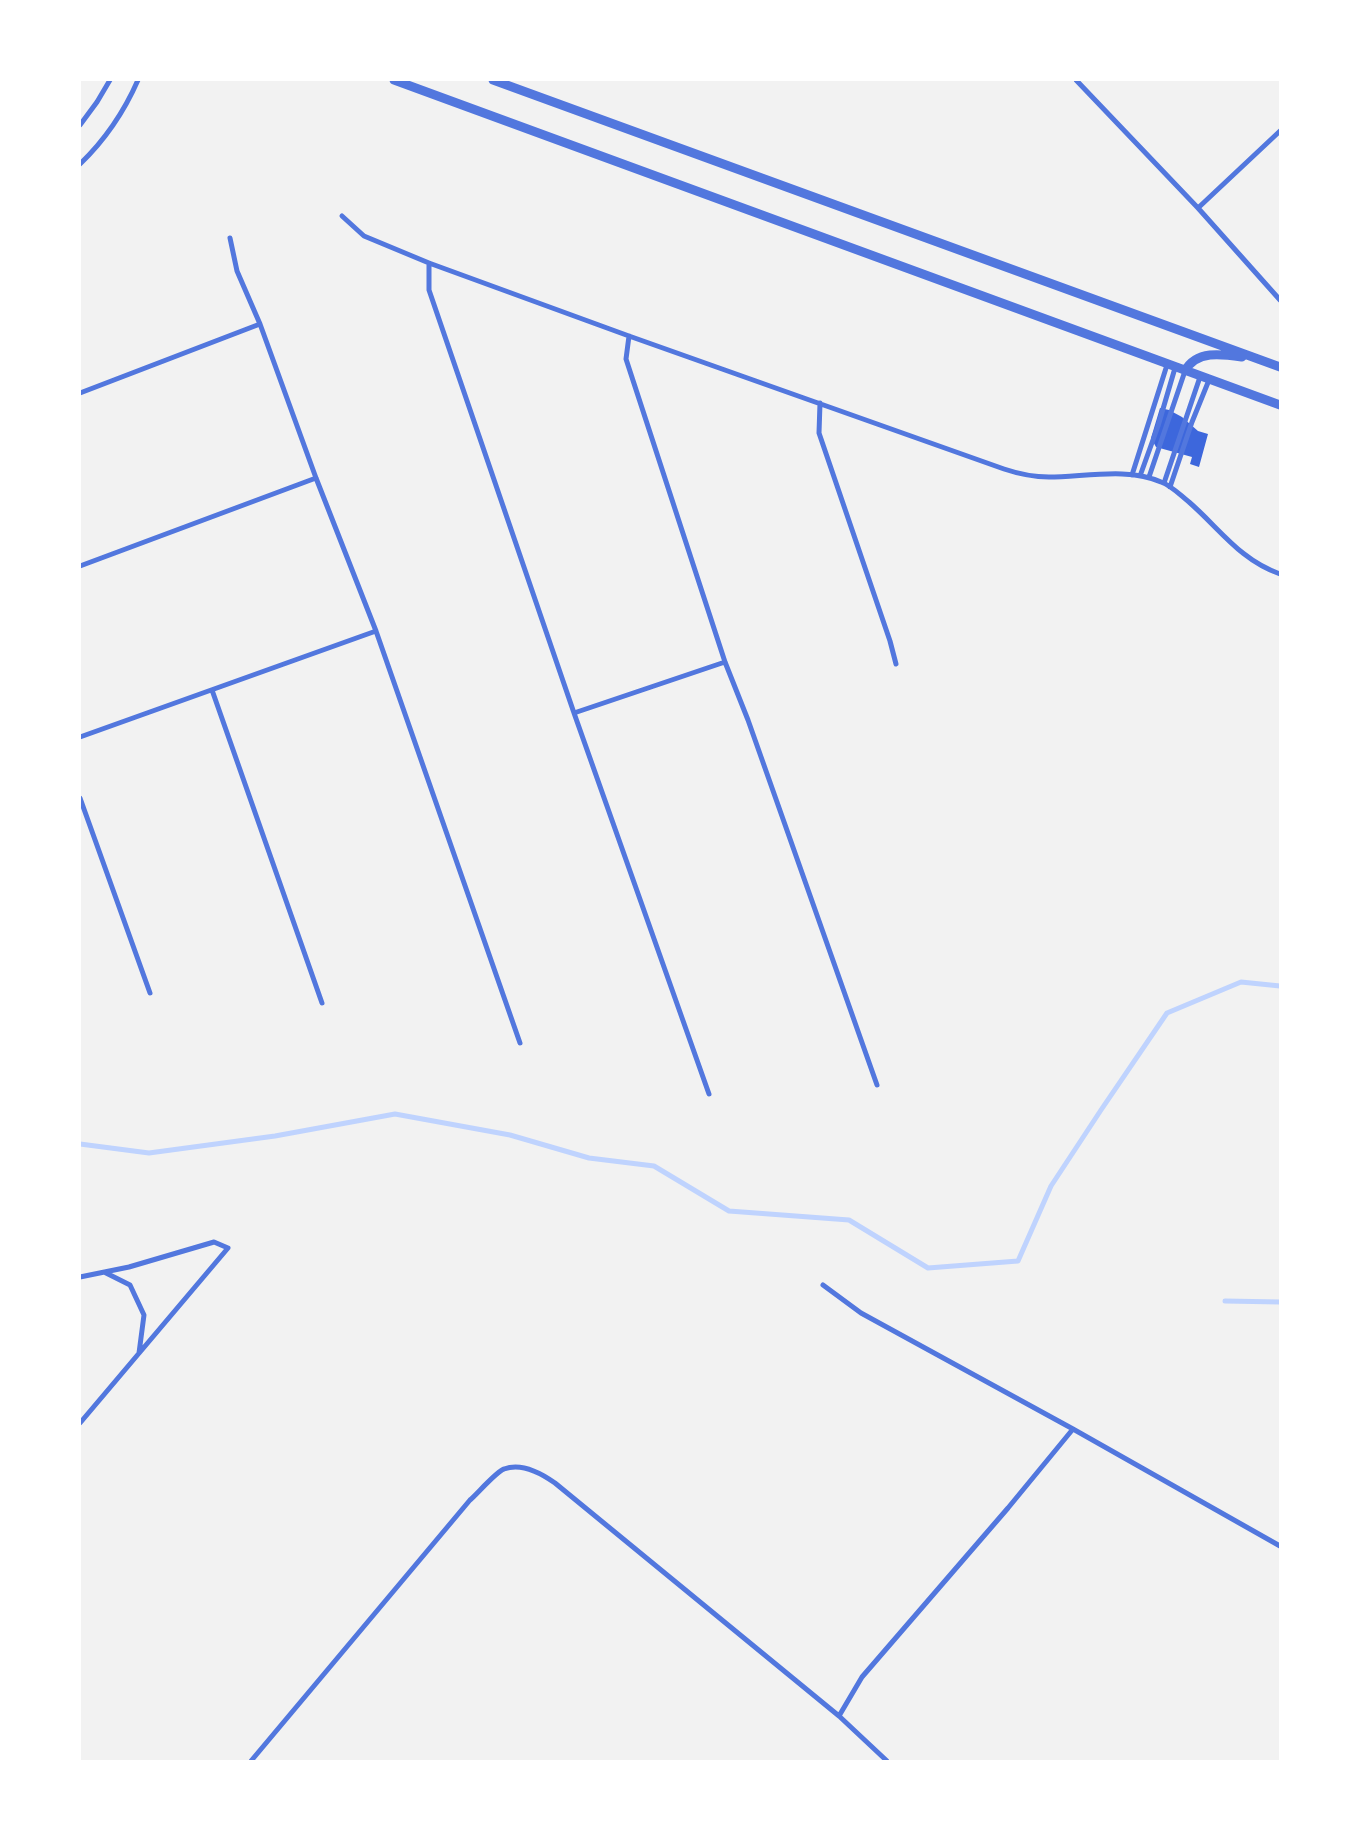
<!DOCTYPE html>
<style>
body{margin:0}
#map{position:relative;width:1360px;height:1841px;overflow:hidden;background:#f2f2f2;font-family:"Fira Sans",sans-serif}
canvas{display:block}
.frame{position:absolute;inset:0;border:81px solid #fff;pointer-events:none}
</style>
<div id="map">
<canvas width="1360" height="1841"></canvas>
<div class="frame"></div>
</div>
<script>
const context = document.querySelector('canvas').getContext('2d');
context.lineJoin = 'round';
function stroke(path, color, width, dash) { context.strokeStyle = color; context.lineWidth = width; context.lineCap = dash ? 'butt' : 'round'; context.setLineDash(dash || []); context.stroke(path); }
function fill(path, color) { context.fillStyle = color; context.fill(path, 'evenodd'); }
stroke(new Path2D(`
 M80,1144l69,9 126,-17 120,-22 115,21 79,23 65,8 75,45 120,9 79,48 90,-7 33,-75 50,-76 66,-97 74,-31 39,4
 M1225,1301l55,1`), '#bfd3fe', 5);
fill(new Path2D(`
 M1160,408l9,2 13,7 16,14 10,3 -9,33 -9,-3 2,-7 -36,-10 -5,-9z`), '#3d67dc');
stroke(new Path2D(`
 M1076,80l122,128 82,92
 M80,125l17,-23 13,-22
 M80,164c25,-24 44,-52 58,-84
 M1198,208l82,-77
 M342,216l22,20 65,27 200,73 375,133c15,5 29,8 45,8 34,0 80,-10 112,5 11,4 19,13 28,20 31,27 51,58 91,72
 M230,238l7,33 23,53 56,154 60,153 144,412
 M429,263v27l145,423 135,381
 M629,336l-3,23 99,303 23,58 129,365
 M80,393l180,-69
 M820,403l-1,30 71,208 6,23
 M1132,475l35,-110
 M1140,476l18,-50 17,-58
 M1149,477l36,-106
 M1164,483l36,-106
 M1170,487l22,-65 17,-42
 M80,566l236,-88
 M212,690l110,313
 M574,713l151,-51
 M80,737l296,-106
 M80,798l70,195
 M106,1273l24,12 14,30 -5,38
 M80,1277l49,-10 85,-25 14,6 -148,175
 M823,1285l38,28 212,116 207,117
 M839,1716l23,-39 146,-169 65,-79
 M251,1761l219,-261c7,-6 27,-29 34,-31 18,-7 37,4 51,14l284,233 48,45`), '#5277de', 5);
stroke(new Path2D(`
 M394,80l886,325
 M493,80l787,287
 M1185,371c11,-21 37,-17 57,-14`), '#5277de', 9);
</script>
